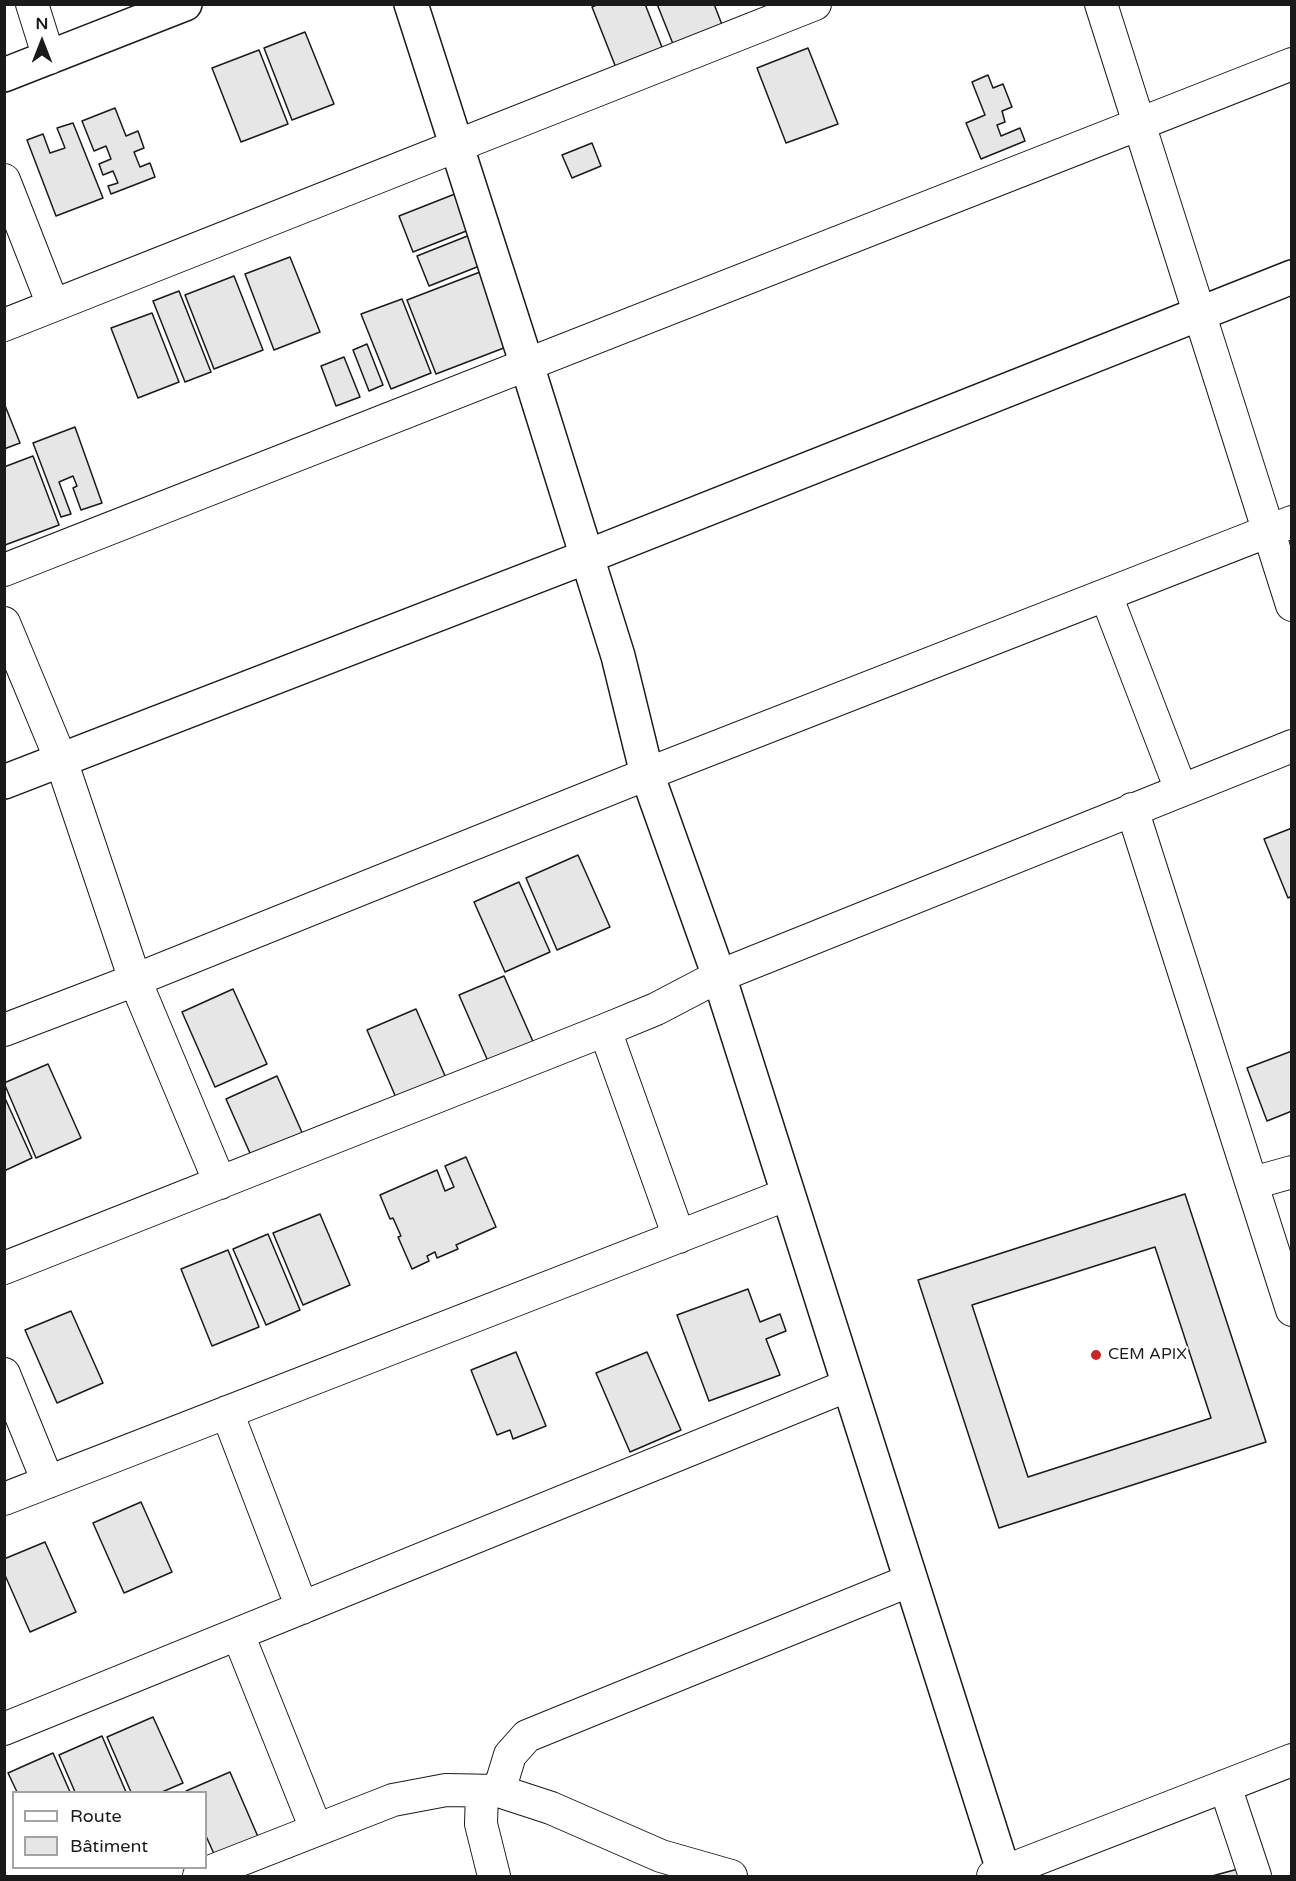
<!DOCTYPE html>
<meta charset="utf-8">
<style>
body{margin:0}
#map{position:relative;width:1296px;height:1881px;overflow:hidden;background:#fff;font-family:"Varela Round",sans-serif}
canvas{display:block}
.frame{position:absolute;inset:0;border:6px solid #1a1a1a;pointer-events:none}
.legend{position:absolute;left:12px;top:1791px;width:195px;height:78px;box-sizing:border-box;background:#fff;border:2px solid #a3a3a3;margin:0;padding:8px 10px;list-style:none;font-size:18px;color:#1a1a1a}
.legend li{display:flex;align-items:center;gap:12px;height:30px}
.legend b{width:30px;border:2px solid #a3a3a3}
.north{position:absolute;left:12px;top:12px;width:60px;height:60px;-webkit-text-stroke:4px #fff;paint-order:stroke;rotate:0deg;font-size:16px;font-weight:700;line-height:24px;text-align:center;color:#1a1a1a}
.north::after{content:'';display:block;margin:auto;width:21px;height:27px;background:#1a1a1a;clip-path:polygon(50% 0,100% 100%,50% 72%,0 100%)}
</style>
<div id="map">
<canvas width="1296" height="1881"></canvas>
<div class="frame"></div>
<ul class="legend">
<li><b style="height:8px;background:#fff"></b>Route</li>
<li><b style="height:16px;background:#e6e6e6"></b>Bâtiment</li>
</ul>
<div class="north">N</div>
</div>
<script>
const context = document.querySelector('canvas').getContext('2d');
context.lineJoin = 'round';
function fill(path, color) { context.fillStyle = color; context.fill(path, 'evenodd'); }
function stroke(path, color, width, dash) { context.strokeStyle = color; context.lineWidth = width; context.lineCap = dash ? 'butt' : 'round'; context.setLineDash(dash || []); context.stroke(path); }
function write(font, color, halo, rows, align = 'center') {
  context.font = font + ' "Varela Round",sans-serif'; context.lineWidth = 4.5; context.setLineDash([]); context.textBaseline = 'middle'; context.strokeStyle = halo; context.fillStyle = color; for (const [text, x, y, turn = 0] of rows) {
    context.save(); context.translate(x, y); context.rotate((+turn || 0) * Math.PI / 180); context.textAlign = isNaN(turn) ? turn : align; if (halo) context.strokeText(text, 0, 0); context.fillText(text, 0, 0); context.restore();
  }
}
const building = new Path2D(`
 M599,4h46l26,66 -47,18 -32,-81z
 M657,4h57l12,31 -49,19z
 M305,32l29,72 -42,16 -28,-72z
 M808,48l30,76 -52,19 -29,-75z
 M259,50l29,74 -47,18 -29,-74z
 M988,75l5,13 10,-4 9,23 -10,4 3,11 -8,3 4,11 19,-8 5,13 -44,18 -15,-36 19,-8 -13,-33z
 M115,108l11,28 12,-5 6,17 -10,4 6,15 10,-4 5,14 -44,17 -3,-8 10,-3 -5,-12 -10,4 -4,-11 12,-5 -5,-13 -12,5 -12,-30z
 M73,123l30,75 -47,18 -29,-76 16,-6 7,19 15,-5 -8,-20z
 M592,143l9,23 -29,12 -10,-23z
 M465,190l14,36 -66,26 -14,-36z
 M470,235l12,30 -53,21 -12,-30z
 M290,257l30,75 -46,18 -29,-76z
 M480,272l29,74 -73,28 -29,-74z
 M234,276l29,74 -49,19 -29,-74z
 M179,291l32,81 -26,10 -32,-81z
 M402,299l29,74 -40,16 -30,-75z
 M152,313l27,69 -41,16 -27,-70z
 M367,344l16,41 -14,6 -16,-41z
 M344,357l16,40 -24,9 -15,-40z
 M4,403l16,40 -16,6z
 M75,427l27,76 -21,7 -8,-22 4,-2 -4,-10 -14,6 12,32 -10,3 -28,-74z
 M33,456l26,69 -54,20 -1,-78z
 M1292,828v68l-4,2 -24,-59z
 M578,855l32,72 -53,23 -31,-72z
 M519,882l31,70 -45,20 -31,-70z
 M504,976l35,79 -45,20 -35,-80z
 M233,989l34,75 -52,23 -33,-75z
 M416,1009l33,76 -49,22 -33,-77z
 M1292,1051v60l-25,10 -20,-53z
 M48,1064l33,74 -45,20 -32,-75z
 M277,1076l31,70 -51,23 -31,-70z
 M4,1096l28,62 -28,13z
 M466,1157l30,70 -40,18 2,4 -21,9 -2,-6 -8,4 2,5 -17,8 -14,-32 3,-1 -8,-18 -3,1 -10,-24 57,-25 8,21 9,-4 -9,-21z
 M1185,1194l81,248 -267,86 -81,-248zM1155,1247l56,171 -183,59 -56,-172z
 M320,1214l30,71 -47,20 -30,-72z
 M268,1234l32,76 -34,15 -33,-76z
 M228,1250l31,77 -47,19 -31,-77z
 M748,1289l12,33 20,-8 6,17 -20,8 14,36 -71,26 -32,-86z
 M71,1311l32,72 -46,20 -32,-73z
 M516,1352l30,74 -33,13 -3,-9 -13,5 -26,-65z
 M647,1352l34,78 -51,22 -34,-79z
 M141,1502l31,70 -48,21 -31,-70z
 M45,1542l31,70 -46,20 -26,-59v-14z
 M153,1717l30,66 -21,9h-31l-24,-55z
 M102,1736l24,56h-51l-16,-37z
 M53,1753l17,39h-53l-9,-19z
 M230,1772l32,74 -43,19 -13,-29v-44h-19l-1,-1z
 M1249,1866l3,10h-40z`);
fill(building, '#e6e6e6');
stroke(building, '#1a1a1a', 1.5);
const minor = new Path2D(`
 M32,4l17,54
 M1101,4l191,601
 M4,180l49,125
 M4,325l811,-321
 M4,570l1288,-506
 M1106,595l75,195
 M4,623l57,137 74,220 85,203
 M1132,809l160,501
 M4,1030l131,-50 512,-206 645,-252
 M605,1030l74,207
 M1253,1183l39,-11
 M4,1268l601,-238 51,-21 63,-33 573,-230
 M4,1374l44,108
 M227,1412l75,196
 M4,1499l784,-305
 M238,1634l78,195
 M4,1729l845,-344
 M1225,1786l30,90
 M499,1791l11,-36 17,-19 384,-156
 M482,1792l-1,32 13,52
 M199,1876l194,-76 53,-10 53,1 52,17 110,48 70,20
 M993,1876l299,-116`);
const tertiary = new Path2D(`
 M411,4l116,361 91,291 29,118 72,202 286,900
 M4,75l181,-71
 M4,782l582,-225 706,-280`);
stroke(minor, '#1a1a1a', 34);
stroke(tertiary, '#1a1a1a', 36);
stroke(minor, '#fff', 32);
stroke(tertiary, '#fff', 33);
for (const [x, y, r, color] of [
 [1096,1355,6,"#c62828"]
]) { const dot = new Path2D(); dot.arc(x, y, r, 0, 2 * Math.PI); context.fillStyle = color; context.fill(dot); stroke(dot, '#fff', 2); }
write('16px', '#1a1a1a', '#fff', [
 ["CEM APIX",1108,1355]
], 'left');
</script>
